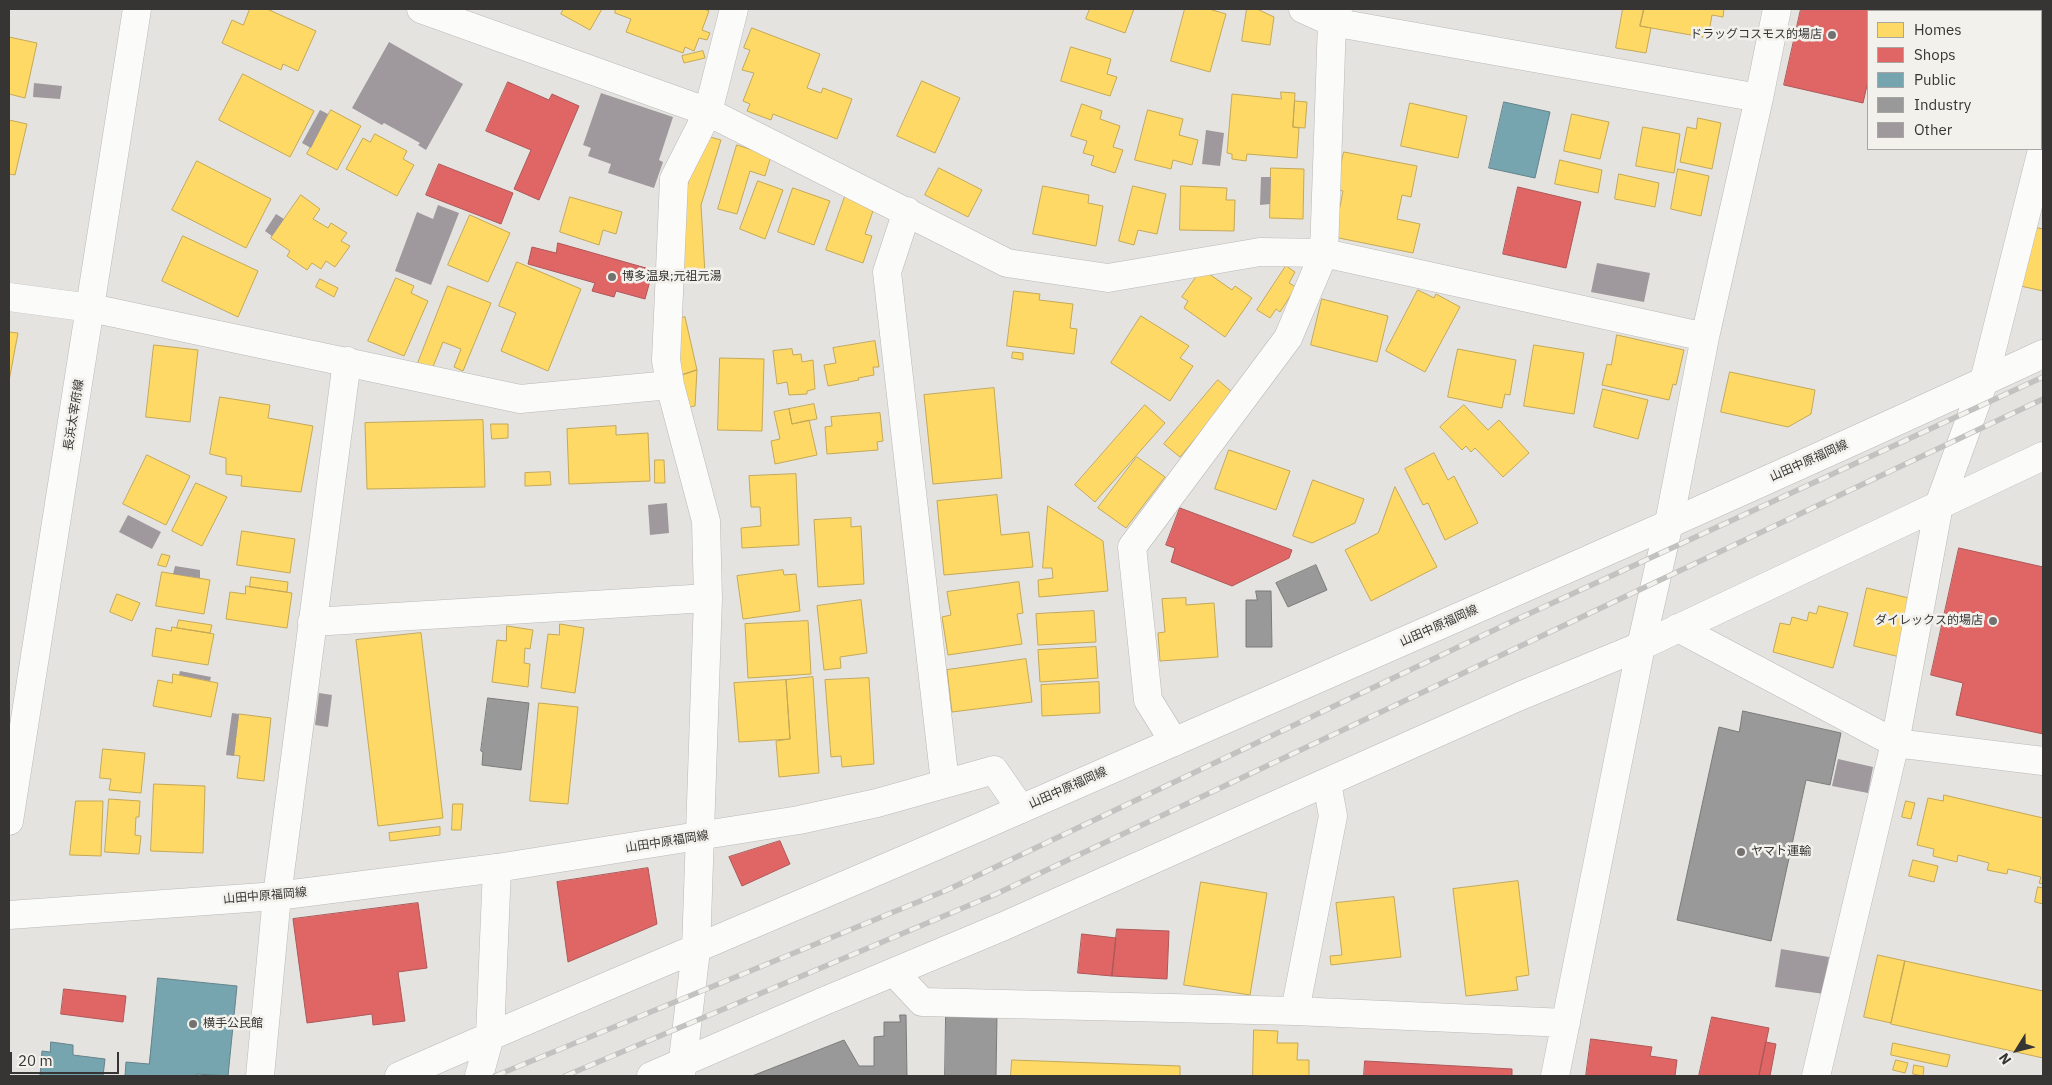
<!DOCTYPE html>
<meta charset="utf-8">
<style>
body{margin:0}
#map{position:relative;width:2052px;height:1085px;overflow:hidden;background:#e5e3e0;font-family:"IBM Plex Sans",sans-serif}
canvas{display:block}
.frame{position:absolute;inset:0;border:10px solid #363533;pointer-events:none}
.legend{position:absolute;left:1867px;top:10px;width:175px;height:140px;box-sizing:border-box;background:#f3f1ec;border:1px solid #a7a6a2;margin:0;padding:6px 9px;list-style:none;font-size:15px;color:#363533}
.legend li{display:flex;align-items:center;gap:10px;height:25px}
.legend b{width:25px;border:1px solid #a7a6a2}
.north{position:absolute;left:1992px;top:1025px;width:50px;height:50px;-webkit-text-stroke:4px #f3f1ec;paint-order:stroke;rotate:234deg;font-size:14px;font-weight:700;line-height:20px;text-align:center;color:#363533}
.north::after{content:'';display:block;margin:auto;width:18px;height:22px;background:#363533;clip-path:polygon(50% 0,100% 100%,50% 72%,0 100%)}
.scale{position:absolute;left:10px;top:1052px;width:109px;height:22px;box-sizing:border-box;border:2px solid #363533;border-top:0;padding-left:6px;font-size:15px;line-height:18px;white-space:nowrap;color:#363533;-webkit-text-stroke:4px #f3f1ec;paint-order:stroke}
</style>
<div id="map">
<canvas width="2052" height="1085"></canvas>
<div class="frame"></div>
<ul class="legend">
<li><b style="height:14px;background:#ffd966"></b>Homes</li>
<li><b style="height:14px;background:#e06666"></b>Shops</li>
<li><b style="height:14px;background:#76a5af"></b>Public</li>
<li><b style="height:14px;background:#999"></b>Industry</li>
<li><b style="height:14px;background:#9f989c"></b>Other</li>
</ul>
<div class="north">N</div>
<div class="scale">20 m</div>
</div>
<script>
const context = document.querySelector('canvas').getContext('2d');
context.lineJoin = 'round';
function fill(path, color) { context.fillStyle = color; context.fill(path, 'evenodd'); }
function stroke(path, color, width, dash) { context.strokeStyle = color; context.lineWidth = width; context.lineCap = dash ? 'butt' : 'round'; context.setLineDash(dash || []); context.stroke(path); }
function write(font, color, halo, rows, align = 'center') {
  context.font = font + ' "IBM Plex Sans","Noto Sans JP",sans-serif'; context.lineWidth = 5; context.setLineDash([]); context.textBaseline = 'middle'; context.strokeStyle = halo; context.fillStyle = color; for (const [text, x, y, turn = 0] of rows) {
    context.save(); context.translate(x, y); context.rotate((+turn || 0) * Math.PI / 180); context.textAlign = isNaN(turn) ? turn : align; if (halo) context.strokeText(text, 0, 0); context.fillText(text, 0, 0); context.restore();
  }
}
const homes = new Path2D(`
 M250,9h17l49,22 -18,40 -15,-7 -2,6 -59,-27 10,-23 11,5z
 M564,9h38l-12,21 -29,-16z
 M616,9h88l5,2 -7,19 8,3 -3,7 -8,-2 -5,13 -9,-4 -2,6 -57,-21 5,-13 -16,-6z
 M1090,9h44l-9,24 -39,-14z
 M1185,9h24l17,5 -16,58 -39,-11z
 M1247,9h10l17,8 -4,28 -28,-4z
 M1623,9h21l-4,17 11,2 -5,25 -30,-5z
 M1644,9h80l-1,8 -11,-2 -4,23 -68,-12z
 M752,28l68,26 -13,34 14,5 2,-5 29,11 -15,40 -64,-25 -2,6 -24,-9 3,-7 -7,-3 11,-28 -12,-3 8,-20 -6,-2z
 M9,37l28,6 -12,55 -16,-4z
 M1071,47l40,12 -4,15 10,3 -7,19 -49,-15z
 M703,51l2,7 -21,5 -2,-7z
 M243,74l71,37 -24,46 -71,-37z
 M922,81l38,17 -25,55 -38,-17z
 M1281,92l14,1 -2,34 6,1 -2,30 -50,-4 -1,7 -14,-2v-5l-5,-1 5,-59 49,5z
 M1295,101l12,1 -2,26 -12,-1z
 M1410,103l57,13 -9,42 -57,-12z
 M1082,104l20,7 -2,8 20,7 -7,21 10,3 -8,23 -24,-8 3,-9 -11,-3 4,-12 -16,-5z
 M331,110l30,16 -24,44 -30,-16z
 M1148,110l35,9 -4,16 19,5 -6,25 -19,-5 -2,9 -36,-9z
 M1572,114l37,8 -9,37 -36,-8z
 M1698,118l23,5 -9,46 -32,-7 7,-35 9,2z
 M9,120l18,4 -12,51 -6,-1z
 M1643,127l37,7 -6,39 -38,-7z
 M375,134l32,17 -4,8 11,6 -17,31 -51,-27 17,-31 7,4z
 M703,135l18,5 -20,65 4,69 -25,-6 4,-71z
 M737,145l34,11 -6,20 -15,-5 -13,43 -19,-5z
 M1344,152l73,14 -6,31 -9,-2 -5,24 23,5 -7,29 -79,-16 9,-46 -7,-2z
 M1560,160l42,10 -4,23 -43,-9z
 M197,161l74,38 -25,49 -74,-38z
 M939,168l43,22 -14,27 -43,-22z
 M1271,168l33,1 -1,50 -33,-1z
 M1678,169l31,7 -8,40 -30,-7z
 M1619,174l40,9 -4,24 -40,-8z
 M758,181l25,9 -18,49 -25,-10z
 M1043,186l46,9 -1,8 15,3 -7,40 -63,-12z
 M1133,186l33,8 -9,40 -19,-4 -4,15 -15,-4z
 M1181,186l46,2 -1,12h9l-1,31 -54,-1z
 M793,188l37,13 -16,44 -36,-13z
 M847,191l29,11 -11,32 7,2 -9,27 -37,-13z
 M301,195l19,14 -7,10 15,9 3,-5 16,10 -6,8 9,5 -15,21 -9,-6 -5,8 -9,-6 -5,7 -20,-14 3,-5 -19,-13z
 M570,197l52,15 -6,22 -13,-4 -4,15 -39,-13z
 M470,215l40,18 -22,49 -40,-17z
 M2029,226l14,3v62l-27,-6z
 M183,236l75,35 -20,46 -76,-36z
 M517,262l64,27 -33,82 -47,-20 15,-38 -17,-7z
 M1286,266l9,6 -6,11 7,4 -16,25 -4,-3 -6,9 -13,-8z
 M1202,269l30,21 3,-4 17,12 -27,39 -41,-29 4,-7 -6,-4z
 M396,278l18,8 -3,7 17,8 -24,55 -36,-15z
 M320,279l18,9 -4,9 -18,-10z
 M448,286l43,17 -28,68 -9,-4 7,-18 -18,-7 -11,27 -14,-6z
 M1418,290l16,8 2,-4 24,13 -35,65 -39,-21z
 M1014,291l26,3 -1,6 34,4 -3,24 7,1 -3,25 -67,-8z
 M1322,299l66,17 -11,46 -66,-17z
 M1141,316l48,30 -9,12 13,8 -23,35 -59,-38z
 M685,317l12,53 -18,6 -3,-56z
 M9,332l9,1 -9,48z
 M1617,335l67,15 -8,35 -3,-1 -4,16 -67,-15 5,-21 4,1z
 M875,341l4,26h-6l1,8 -16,3 1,2 -31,6 -4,-21 12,-2 -3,-15z
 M154,345l44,5 -8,72 -44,-5z
 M1534,345l50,8 -10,61 -50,-8z
 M792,349l1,6 8,-1 1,8 11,-2 2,29 -8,2v3l-18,1 -2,-13 -10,2 -4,-33z
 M1458,349l58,11 -6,35 -5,-1 -3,14 -54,-11z
 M1013,352l10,1v7l-11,-2z
 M720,358l44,1 -2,72 -44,-1z
 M697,370l-2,36 -5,1 -11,-31z
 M1730,372l85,18 -4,24 -23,13 -67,-15z
 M1218,380l15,13 -53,64 -16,-13z
 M994,388l8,90 -69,6 -9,-89z
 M1603,389l45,11 -10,39 -44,-12z
 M220,397l50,8 -2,13 45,8 -12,66 -60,-6 1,-10 -16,-2v-16l-16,-4z
 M814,404l3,15 -25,5 -3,-15z
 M1145,405l20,18 -70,79 -20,-17z
 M1464,405l24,25 11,-10 30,33 -26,24 -28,-29 -4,4 -5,-6 -4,4 -22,-23z
 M789,409l3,15 17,-4 8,35 -42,9 -4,-23 9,-2 -6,-27z
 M880,413l3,28 -6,1 1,8 -51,4 -2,-27 7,-1 -1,-9z
 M483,420l2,67 -118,2 -2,-66z
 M491,424h17v14l-16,1z
 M616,426v9l32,-2 2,48 -81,3 -2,-55z
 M1229,450l61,21 -14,39 -61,-21z
 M1434,453l14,27 6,-4 24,47 -33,17 -17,-37 -5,2 -18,-36z
 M147,455l43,21 -24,49 -43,-21z
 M1137,457l28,20 -39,51 -28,-20z
 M655,460h9l1,23h-10z
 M550,472l1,13 -26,1v-13z
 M796,474l3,71 -57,3 -1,-20 20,-2 -1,-19h-9l-2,-31z
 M1313,480l51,19 -9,24 -43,20 -19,-7z
 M196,483l31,14 -25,49 -30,-15z
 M1395,487l42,80 -66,34 -26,-51 33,-17z
 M997,495l4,40 28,-3 4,35 -89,8 -7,-74z
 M1048,506l55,35 5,50 -69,6 -1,-17 15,-2 -1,-10h-9z
 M851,518v9l10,-1 3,58 -46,3 -4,-67z
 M242,531l53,8 -5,34 -53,-8z
 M162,554l8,2 -4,11 -8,-2z
 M783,570l1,5 12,-1 4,37 -57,8 -6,-43z
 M162,572l48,8 -6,34 -48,-8z
 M251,577l37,5 -1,10 -37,-5z
 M1019,582l4,31 -6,1 5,30 -74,11 -6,-38 9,-2 -4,-23z
 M246,586l46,7 -5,35 -61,-9 4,-27 15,2z
 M1867,588l46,11 -13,58 -46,-11z
 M117,594l23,9 -8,18 -22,-9z
 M1186,598v7l28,-2 4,54 -58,4 -2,-28 7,-1 -3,-33z
 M861,600l6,53 -27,4 1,11 -17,2 -7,-64z
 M1819,606l29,7 -15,55 -60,-16 7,-29 10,2 2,-8 15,4 2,-9 7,2z
 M1094,611l2,31 -58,3 -2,-31z
 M179,620l33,5 -2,8 -33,-5z
 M808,621l3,53 -63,4 -3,-54z
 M560,624l24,4 -9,65 -34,-5 7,-54 11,1z
 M507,626l26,4 -3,19 -5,-1 -1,15 6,1 -2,23 -36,-5 5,-42 9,1z
 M172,627l42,7 -6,31 -56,-9 4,-28 15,3z
 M421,633l22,185 -65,8 -22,-186z
 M1096,647l2,31 -58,4 -2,-32z
 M1026,659l6,43 -80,10 -5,-42z
 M173,674l45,9 -7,34 -58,-11 5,-26 14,3z
 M813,677l6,96 -40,4 -3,-36 14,-2 -4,-59z
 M869,678l5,86 -32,3 -1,-11 -10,1 -6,-77z
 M786,680l4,59 -51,3 -5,-59z
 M1099,682l1,31 -58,3 -1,-31z
 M539,703l39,4 -10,97 -38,-3z
 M239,714l32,4 -7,63 -27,-3 3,-22 -6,-1z
 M103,749l42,4 -4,40 -32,-3 2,-11 -11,-1z
 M154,784l51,2 -2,67 -52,-2z
 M1944,795l99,23v66l-4,-1 2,-6 -33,-8 -1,5 -20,-4 2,-7 -31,-8 -1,7 -24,-6 1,-7 -17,-4 11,-47 15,3z
 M109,799l31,2 -1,16h-3l-1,18 6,1 -2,18 -34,-2z
 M76,801h27l-2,55 -31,-1z
 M1906,801l9,2 -4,16 -9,-2z
 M453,804h10l-2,26h-9z
 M440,827v8l-50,6 -1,-8z
 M1913,860l25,6 -4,16 -25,-6z
 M1518,881l11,94 -13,2 2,13 -52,6 -13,-107z
 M1201,882l66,11 -17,102 -66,-10z
 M2038,887l5,1v16l-8,-2z
 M1394,897l7,60 -70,8 -1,-9 12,-1 -6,-52z
 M1878,955l27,6 -14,62 -27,-6z
 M1905,961l138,30v67l-152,-34z
 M1254,1030l24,1 -1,12h21l-1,17h12v16h-56z
 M1893,1043l57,12 -3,12 -56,-12z
 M1012,1060l168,6v10h-169z
 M1896,1060l12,3 -3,10 -12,-3z
 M1914,1065l10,2 -1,9 -10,-2z`);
fill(homes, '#ffd966');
stroke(homes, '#c3a857', 1);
const shops = new Path2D(`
 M1801,9h242v50l-2,12v-60h-173v70l-5,22 -79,-18z
 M508,82l41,18 3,-6 27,12 -40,94 -25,-11 17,-39 -45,-19z
 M439,164l74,29 -12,31 -75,-29z
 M1518,187l63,15 -15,66 -63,-14z
 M558,243l95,27 -8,29 -29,-8 -2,6 -22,-6 3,-8 -67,-19 4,-17 24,6z
 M1180,508l112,42 -3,8 -57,28 -61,-24 4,-14 -9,-3z
 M1959,548l84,19v167l-87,-19 7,-32 -32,-8z
 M780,841l10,23 -48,22 -13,-29z
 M648,868l9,56 -89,38 -11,-80z
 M418,903l9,65 -29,4 7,49 -32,4 -1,-11 -65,9 -14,-104z
 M1117,929l52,2 -2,48 -55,-3z
 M1082,934l34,4 -4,38 -34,-3z
 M64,989l62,7 -3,26 -62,-8z
 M1712,1017l57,11 -10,48h-60z
 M1591,1039l61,8 -2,9 27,4 -2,16h-89z
 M1766,1042l10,2 -6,32h-11z
 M1365,1061l147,8v7h-148z`);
fill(shops, '#e06666');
stroke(shops, '#ad5757', 1);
const public = new Path2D(`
 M1504,102l46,10 -15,66 -46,-10z
 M158,978l79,8 -9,90 -31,-2v2h-72l1,-14 23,2z
 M51,1042l22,3v10l32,4 -2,17h-63l2,-25 8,1z`);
fill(public, '#76a5af');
stroke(public, '#63838a', 1);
const industry = new Path2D(`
 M1316,565l11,25 -39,17 -12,-24z
 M1256,591h15l1,56h-26v-47h11z
 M488,698l41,5 -8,67 -39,-5 1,-13 -2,-1z
 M1743,711l98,22 -11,52 -24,-5 -35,161 -94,-21 42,-193 20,5z
 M900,1015h6l1,61h-155l92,-36 15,26h15v-29l10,-1v-14h16z
 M946,1015l51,1 -1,60h-51z`);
fill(industry, '#999');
stroke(industry, '#7b7b7a', 1);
fill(new Path2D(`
 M389,42l74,42 -37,66 -8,-5 2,-2 -36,-20 -2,2 -30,-17z
 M34,83l28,3 -2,13 -27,-2z
 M601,93l72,24 -14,43 4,2 -9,26 -46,-15 3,-9 -23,-8 3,-8 -8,-3z
 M320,110l8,4 -17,34 -9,-5z
 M1206,130l18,3 -4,33 -18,-2z
 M1261,177h10l-1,27 -10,1z
 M438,205l21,8 -28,72 -36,-14 22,-59 16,7z
 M276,214l8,5 -12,17 -7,-5z
 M1597,263l53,10 -6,29 -53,-10z
 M667,503l2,30 -19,2 -2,-30z
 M128,515l33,17 -9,17 -33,-17z
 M175,566l25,4v8l-27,-4z
 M180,671l31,6 -1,4 -31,-6z
 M319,693l13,2 -4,32 -13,-2z
 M232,713l7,1 -5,42 -8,-1z
 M1838,759l35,8 -5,26 -36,-7z
 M1781,949l48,8 -5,37 -49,-7z`), '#9f989c');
const minor = new Path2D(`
 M421,9l287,103 299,151 101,15 152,-26 64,1 381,84
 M1303,9l29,13 427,76
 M907,211l-20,61 58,511
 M9,297l82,11 429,91 150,-14
 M312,622l396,-24
 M1678,628l217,115 148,18
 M1174,742l-26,-42 -16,-153 156,-209 36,-85 8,-231 6,-13
 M9,821l128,-812
 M894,972l28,30 373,9 271,12
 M1295,1011l38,-195 -6,-33
 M260,1076l17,-180 70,-535
 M399,1076c206,-91 415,-176 622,-267
 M479,1076l11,-40 7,-168
 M651,1076l171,-74 182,-76 516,-230 121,-50 402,-190
 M681,1076l15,-126 12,-352 -2,-77 -36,-136 -4,-25 8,-181 34,-67 26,-103
 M1555,1076l86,-430 28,-123 36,-186 54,-239 18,-89
 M1816,1076l79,-333 44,-238 45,-124 59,-235`);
const major = new Path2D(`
 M9,915l268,-19 220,-28 302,-48 78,-17 117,-33 27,39c341,-150 684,-298 1022,-455`);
stroke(minor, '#bab9b7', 29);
stroke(major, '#bab9b7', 29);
stroke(minor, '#fbfbfa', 28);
stroke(major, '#fbfbfa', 28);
const rail = new Path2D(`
 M495,1076l452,-186 562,-267 534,-246
 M565,1076l431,-182 1047,-495`);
stroke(rail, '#c2c2c1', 5.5);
stroke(rail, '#f3f1ec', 4, [11]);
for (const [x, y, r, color] of [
 [1832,35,5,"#737270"],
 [612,277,5,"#737270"],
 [1993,621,5,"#737270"],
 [1741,852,5,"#737270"],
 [193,1024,5,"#737270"]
]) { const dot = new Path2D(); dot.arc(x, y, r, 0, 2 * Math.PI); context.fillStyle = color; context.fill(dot); stroke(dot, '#f3f1ec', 2); }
write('12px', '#363533', '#f3f1ec', [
 ["ドラッグコスモス的場店",1822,35,"right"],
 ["博多温泉;元祖元湯",622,277],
 ["ダイレックス的場店",1983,621,"right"],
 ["ヤマト運輸",1751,852],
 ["横手公民館",203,1024]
], 'left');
write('12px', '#363533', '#f3f1ec', [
 ["長浜太宰府線",74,415,-81],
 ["山田中原福岡線",1809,461,-24],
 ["山田中原福岡線",1439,626,-24],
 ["山田中原福岡線",1068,788,-24],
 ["山田中原福岡線",667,842,-9],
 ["山田中原福岡線",265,896,-5]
]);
</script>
